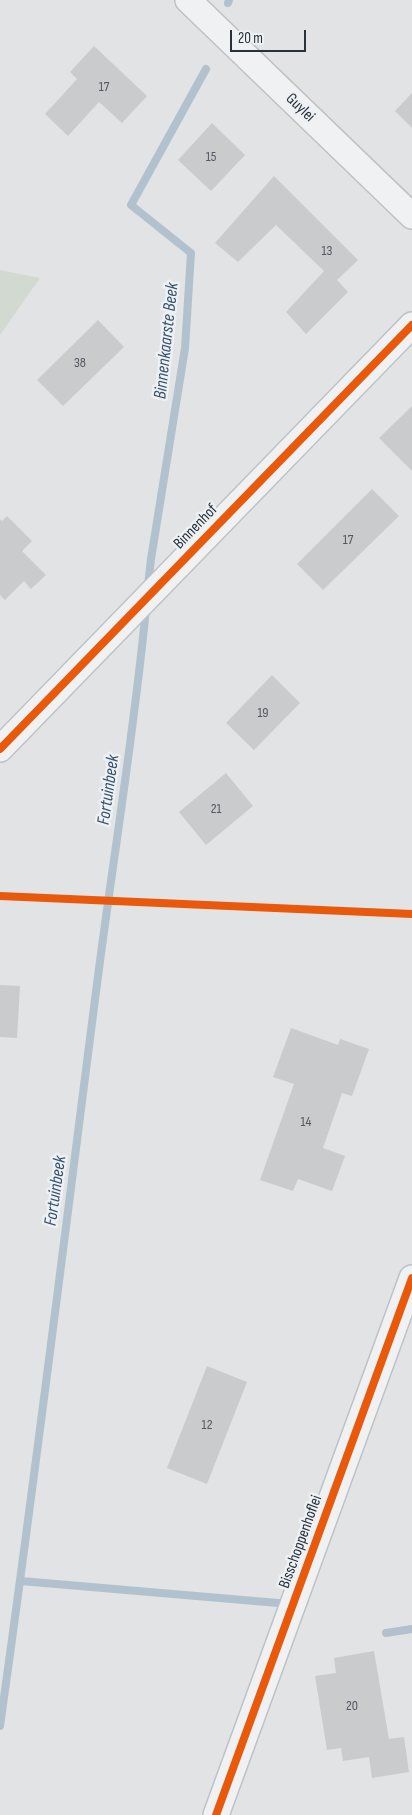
<!DOCTYPE html>
<style>
body{margin:0}
#map{position:relative;width:412px;height:1815px;overflow:hidden;background:#e1e3e5;font-family:"Sofia Sans Condensed",sans-serif}
canvas{display:block}
.scale{position:absolute;left:230px;top:30px;width:76px;height:22px;box-sizing:border-box;border:2px solid #29313c;border-top:0;padding-left:6px;font-size:15px;line-height:18px;white-space:nowrap;color:#29313c;-webkit-text-stroke:4px #eef1f4;paint-order:stroke}
</style>
<div id="map">
<canvas width="412" height="1815"></canvas>
<div class="scale">20 m</div>
</div>
<script>
const context = document.querySelector('canvas').getContext('2d');
context.lineJoin = 'round';
function fill(path, color) { context.fillStyle = color; context.fill(path, 'evenodd'); }
function stroke(path, color, width, dash) { context.strokeStyle = color; context.lineWidth = width; context.lineCap = dash ? 'butt' : 'round'; context.setLineDash(dash || []); context.stroke(path); }
function write(font, color, halo, rows, align = 'center') {
  context.font = font + ' "Sofia Sans Condensed",sans-serif'; context.lineWidth = 5; context.setLineDash([]); context.textBaseline = 'middle'; context.strokeStyle = halo; context.fillStyle = color; for (const [text, x, y, turn = 0] of rows) {
    context.save(); context.translate(x, y); context.rotate((+turn || 0) * Math.PI / 180); context.textAlign = isNaN(turn) ? turn : align; if (halo) context.strokeText(text, 0, 0); context.fillText(text, 0, 0); context.restore();
  }
}
fill(new Path2D(`
 M0,270l40,8 -40,57z`), '#d2d9d1');
stroke(new Path2D(`
 M228,3l1,-3
 M148,586l3,-27 34,-211 6,-95 -60,-48 75,-136
 M21,1581l257,22
 M386,1633l26,-4
 M0,1726c35,-247 65,-494 97,-742 16,-125 37,-250 49,-376`), '#b1c1ce', 8);
fill(new Path2D(`
 M94,46l53,50 -25,27 -23,-21 -31,34 -23,-22 32,-35 -7,-7z
 M412,93v35l-17,-17z
 M212,123l33,32 -34,36 -33,-31z
 M274,176l84,84 -21,20 11,12 -42,42 -20,-22 38,-41 -48,-46 -38,37 -23,-19z
 M98,320l26,27 -61,59 -26,-26z
 M412,406v65l-33,-33z
 M372,489l27,27 -76,74 -26,-26z
 M7,516l25,25 -10,10 24,24 -15,14 -7,-8 -19,19 -5,-5v-76l2,2z
 M272,675l28,28 -46,47 -28,-27z
 M226,773l27,33 -47,39 -27,-33z
 M0,985l20,1 -3,52 -17,-1z
 M291,1028l47,17 2,-6 29,10 -17,47 -10,-3 -19,55 22,8 -13,35 -34,-12 -5,12 -33,-11 34,-96 -21,-7z
 M207,1366l40,16 -40,102 -40,-16z
 M374,1651l15,88 15,-2 5,35 -37,6 -3,-21 -26,4 -2,-13 -14,2 -12,-74 21,-3 -2,-15z`), '#c9cbcd');
const street = new Path2D(`
 M188,0l224,216
 M0,749l412,-424
 M216,1815l196,-537`);
stroke(street, '#bfc1c3', 28);
stroke(street, '#eff1f2', 25);
stroke(new Path2D(`
 M0,749l412,-424
 M0,896l412,18
 M216,1815l196,-537`), '#e8590c', 8);
write('14px', '#525861', null, [
 ["17",104,87],
 ["15",211,157],
 ["13",327,251],
 ["38",80,363],
 ["17",348,540],
 ["19",263,713],
 ["21",216,809],
 ["14",306,1122],
 ["12",207,1425],
 ["20",352,1706]
]);
write('16px', '#29313c', '#eef1f4', [
 ["Guylei",300,108,44],
 ["Binnenhof",196,527,-46],
 ["Bisschoppenhoflei",301,1542,-70]
]);
write('italic 18px', '#37536d', '#eef1f4', [
 ["Binnenkaarste Beek",167,341,-84],
 ["Fortuinbeek",109,790,-82],
 ["Fortuinbeek",56,1191,-82]
]);
</script>
